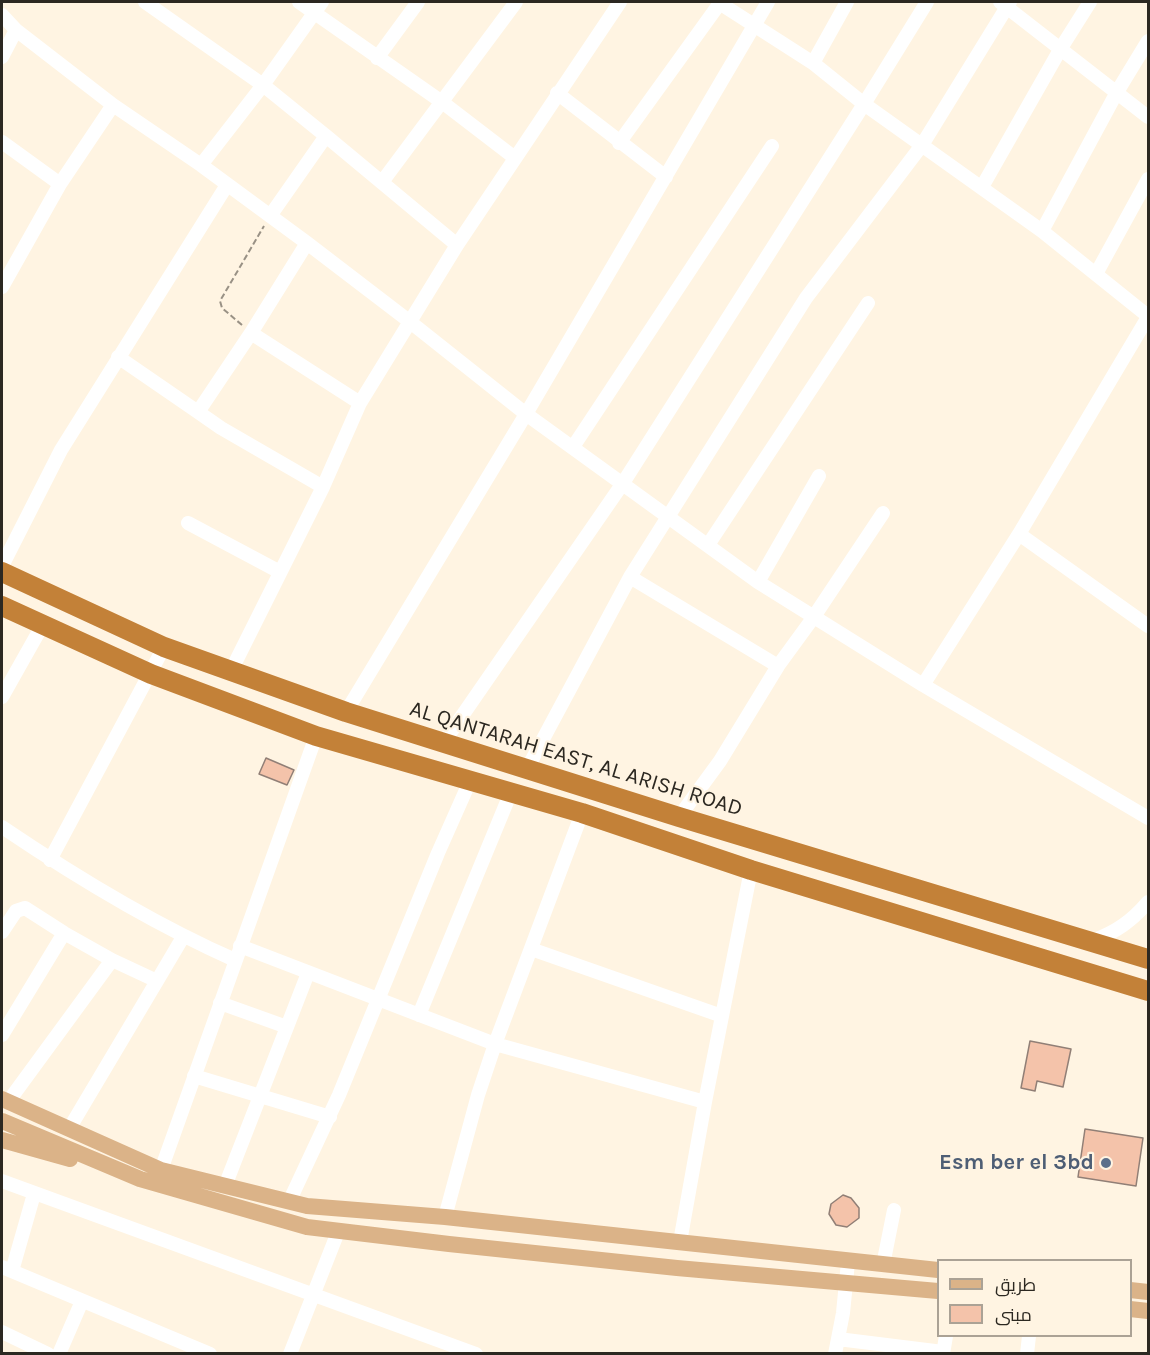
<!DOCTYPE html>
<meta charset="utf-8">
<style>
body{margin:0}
#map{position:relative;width:1150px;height:1355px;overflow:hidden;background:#fff4e2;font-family:Karla,Cairo,sans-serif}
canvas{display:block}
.frame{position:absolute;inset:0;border:3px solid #2c2821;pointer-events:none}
.legend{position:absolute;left:937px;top:1259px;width:195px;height:78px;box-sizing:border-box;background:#fff4e2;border:2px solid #aba295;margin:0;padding:8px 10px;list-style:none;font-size:18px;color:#2c2821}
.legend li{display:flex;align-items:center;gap:12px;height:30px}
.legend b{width:30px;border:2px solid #aba295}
</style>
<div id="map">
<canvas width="1150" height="1355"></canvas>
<div class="frame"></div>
<ul class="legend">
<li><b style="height:8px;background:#dbb388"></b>طريق</li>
<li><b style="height:16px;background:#f4c3aa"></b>مبنى</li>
</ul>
</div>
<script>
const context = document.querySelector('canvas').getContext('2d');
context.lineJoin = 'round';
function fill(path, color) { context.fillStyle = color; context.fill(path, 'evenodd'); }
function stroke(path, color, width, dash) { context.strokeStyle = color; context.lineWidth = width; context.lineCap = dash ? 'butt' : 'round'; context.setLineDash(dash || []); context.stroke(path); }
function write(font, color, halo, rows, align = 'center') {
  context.font = font + ' Karla,sans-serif'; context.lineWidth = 4.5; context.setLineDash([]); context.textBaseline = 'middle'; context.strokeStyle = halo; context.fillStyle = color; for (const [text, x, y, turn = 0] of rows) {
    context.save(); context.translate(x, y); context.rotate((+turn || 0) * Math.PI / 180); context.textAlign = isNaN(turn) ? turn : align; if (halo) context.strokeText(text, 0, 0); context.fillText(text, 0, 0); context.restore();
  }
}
const building = new Path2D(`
 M266,758l28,12 -7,15 -28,-11z
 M1030,1041l41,8 -8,38 -26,-6 -2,10 -14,-3z
 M1085,1129l58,9 -7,48 -58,-9z
 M843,1195l8,3 8,10v10l-12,9 -11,-2 -7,-11 2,-10z`);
fill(building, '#f4c3aa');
stroke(building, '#917f76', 1.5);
stroke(new Path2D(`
 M242,325l-20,-17 -2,-7 44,-75`), '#999185', 2, [6, 3]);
stroke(new Path2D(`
 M145,2l118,83 63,51
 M299,2l143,100 73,56
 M718,2l95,61 51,41 178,127 106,85
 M1000,2l148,115
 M2,15l14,15 97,75 88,60 106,78 102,78 117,93 232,168 165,103 225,133
 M2,57l14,-27
 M377,58l41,-56
 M813,63l34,-61
 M557,93l109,84
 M2,142l58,42
 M619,143l101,-140
 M201,165l62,-80 59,-83
 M382,182l134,-180
 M982,187l79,-139 29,-46
 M270,216l56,-80 131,109
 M1042,231l75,-139 31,-51
 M307,243l-56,90 -53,79 23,16 102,59
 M1096,274l52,-95
 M2,287l58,-103 53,-79
 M251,333l109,70
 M118,357l80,55
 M573,447l199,-301
 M188,523l92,49
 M1019,534l129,92
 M708,545l160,-242
 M2,566l59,-116 166,-265
 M630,577l148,89
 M758,582l61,-106
 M231,671l92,-184 37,-84 97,-158 163,-243
 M923,685l96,-151 129,-217
 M2,697l40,-71
 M346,712l180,-298 242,-412
 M444,742l179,-259 241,-379 63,-102
 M527,769l103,-192 176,-279 116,-153 88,-143
 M679,817l41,-56 58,-95 35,-48 70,-105
 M2,827c74,50 151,97 233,133
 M50,860l114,-213
 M2,932l14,-21 9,-3 39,25 48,27
 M1092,941c24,-9 40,-20 56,-39
 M240,946l255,98 210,58
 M531,949l191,67
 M220,1003l67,24 -62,159
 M419,1015l92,-223
 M287,1027l21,-54
 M2,1035l62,-102
 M194,1076l136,41
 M8,1102l104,-142 45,21 26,-44
 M69,1129l88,-148
 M161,1170l155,-434
 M2,1181l474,173
 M289,1202l50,-107 99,-242 32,-72
 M445,1217l33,-122 17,-51 87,-231
 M680,1242l25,-140 46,-232
 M883,1265l11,-55
 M2,1267l208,87
 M12,1271l22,-77
 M2,1332l46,22
 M838,1339l105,13
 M59,1354l23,-53
 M290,1354l48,-122
 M835,1354l8,-41 5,-51
 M943,1354l3,-18
 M1027,1354l2,-18`), '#fff', 14);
stroke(new Path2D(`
 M2,1099l159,71 146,36 138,11 493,53
 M2,1121l138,58 167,48 142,17 228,24 261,23
 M2,1140l68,19
 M1130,1290l18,2
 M1130,1309l18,2`), '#dbb388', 16);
stroke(new Path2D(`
 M2,572l162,75 182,65 333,105 469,142
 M2,606l149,68 165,62 266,77 169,57 397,121`), '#c38138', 20);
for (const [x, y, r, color] of [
 [1106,1163,6,"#5c6f8a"]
]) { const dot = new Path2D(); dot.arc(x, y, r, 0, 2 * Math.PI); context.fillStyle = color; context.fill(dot); stroke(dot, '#fff4e2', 2); }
write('22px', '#2c2821', '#fff4e2', [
 ["AL QANTARAH EAST, AL ARISH ROAD",576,759,17]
]);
write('bold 22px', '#4e5e75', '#fff4e2', [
 ["Esm ber el 3bd",1094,1163]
], 'right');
</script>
